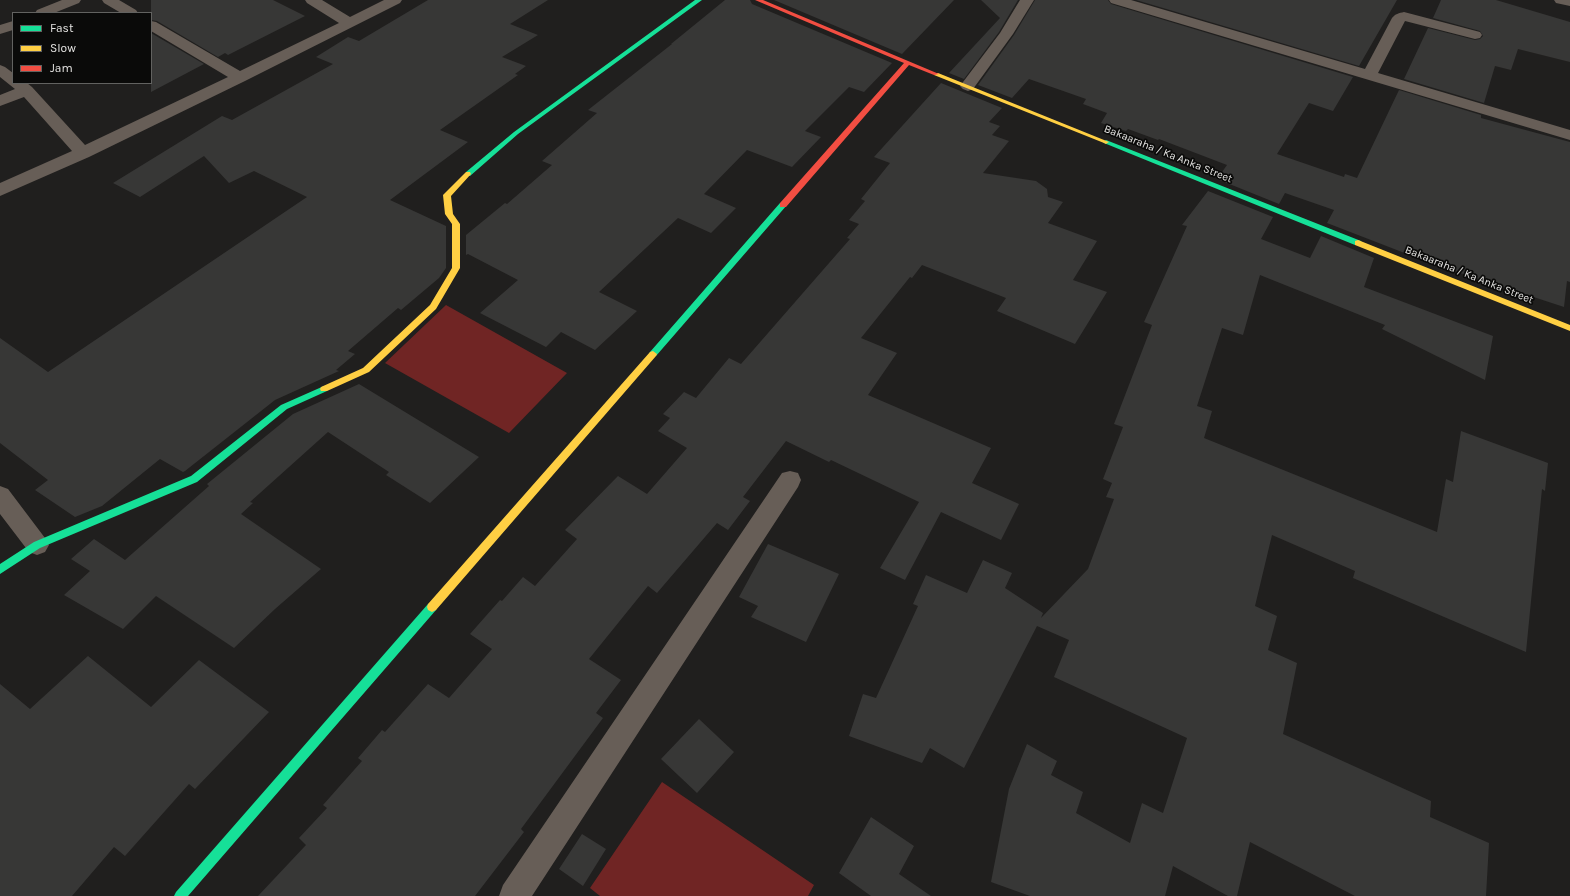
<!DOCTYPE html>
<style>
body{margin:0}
#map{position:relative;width:1570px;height:896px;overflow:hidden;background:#201f1e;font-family:Karla,sans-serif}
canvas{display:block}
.legend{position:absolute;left:12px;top:12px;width:140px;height:72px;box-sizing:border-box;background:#0a0a09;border:1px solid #626260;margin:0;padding:5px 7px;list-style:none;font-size:12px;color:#e6e5e3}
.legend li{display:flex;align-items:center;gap:8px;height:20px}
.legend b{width:20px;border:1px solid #626260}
</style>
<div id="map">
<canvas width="1570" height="896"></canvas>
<ul class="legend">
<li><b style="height:5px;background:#16e098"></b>Fast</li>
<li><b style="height:5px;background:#ffcf43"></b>Slow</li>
<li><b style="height:5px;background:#f24e42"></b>Jam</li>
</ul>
</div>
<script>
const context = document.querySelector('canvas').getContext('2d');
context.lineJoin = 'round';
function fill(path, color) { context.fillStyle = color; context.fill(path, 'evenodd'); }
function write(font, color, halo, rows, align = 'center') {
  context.font = font + ' Karla,sans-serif'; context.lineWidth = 3.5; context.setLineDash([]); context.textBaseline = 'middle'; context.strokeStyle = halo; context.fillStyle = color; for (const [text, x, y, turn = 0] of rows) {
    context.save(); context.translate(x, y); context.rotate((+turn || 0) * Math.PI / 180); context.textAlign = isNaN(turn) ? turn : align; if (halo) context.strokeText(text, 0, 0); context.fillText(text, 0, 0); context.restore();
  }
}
fill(new Path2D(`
 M446,305l121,68 -58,60 -124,-70z
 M662,782l152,103 -6,11h-208l-10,-8z`), '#702524');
fill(new Path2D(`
 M151,0h122l32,16 -77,39 -3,-2 -7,4 -61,-36 -6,-1z
 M428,0h120l-38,24 28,11 -36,22 24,9 -11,8 3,1 -78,55 28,12 -78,58 56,26v42l-7,10 -38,32 -3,-2 -50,43 7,3 -19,16 3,1 -64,29 -90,71 -2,1 -23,-13 -58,47 -27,11 -40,-27 13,-10 -48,-37v-105l48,34 259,-175 -53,-26 -25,12 -25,-27 -64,41 -27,-14 109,-67 10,4 101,-56 -17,-7 32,-20 11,4z
 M725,0h25l2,4 140,59 -28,29 -15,-5 -44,44 16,6 -29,30 -45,-17 -43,44 32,14 -25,25 -33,-15 -79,74 38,19 -42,39 -34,-18 -15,15 -66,-34 38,-33 -50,-26 -2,1v-20l39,-32 2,1 45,-39 -10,-4 55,-48 -9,-3 84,-66h-1z
 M774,0h180l-52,54z
 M981,0h37l-19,32 -35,47 -15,-6 51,-55z
 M1035,0h73l3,4 242,73 -20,34 -24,-8 -32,51 67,23 1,-3 12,4 42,-88 82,25v3l89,24v140l-3,-1 -3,26 -131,-43 -106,-41 7,-13 -49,-17 -6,11 -62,-25 10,-14 -68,-26 -1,1 -30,-11 -2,2 -25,-8 6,-10 -24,-9 3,-5 -57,-20 -17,19 -34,-13 36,-50z
 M1136,0h261l-38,66z
 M1441,0h55l74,22v40l-52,-13 -7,21 -16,-4 -11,37 -80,-24 24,-51 47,12 5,-1 3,-3 -3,-5 -47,-13z
 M151,33l53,31 -53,28z
 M941,83l61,25 -13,14 11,4 -8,9 17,6 -26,32 53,8 11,8 1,8 15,5 -15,21 49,18 -24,39 34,12 -32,52 -78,-33 9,-13 -84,-33 -10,13 -2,-1 -49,61 36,15 -29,42 123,53 -19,35 47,21 -18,36 -60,-28 -36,68 -25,-12 39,-66 -88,-42 -2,2 -43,-21 -43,56 7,4 -22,29 -11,-7 -60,70 -9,-7 -59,73 32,21 -25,33 7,5 -82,111 3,3 -49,64h-217l48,-51 -7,-7 28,-30 -4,-3 39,-44 -4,-3 24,-28 3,2 43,-48 21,14 43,-49 -22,-15 30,-34 2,1 21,-24 12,9 42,-47 -12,-9 53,-54 29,18 40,-46 -29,-17 12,-13 -7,-4 21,-22 12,6 33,-40 12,6 109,-125 -3,-1 12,-14 -10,-4 16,-19 -4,-2 29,-36 -16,-6z
 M1208,191l65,26 -12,22 49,19 11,-22 53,22 -10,29 129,49 -8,44 -103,-51 3,-4 -125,-50 -17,60 -21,-7 -25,78 15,5 -8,27 233,94 9,-53 7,3 8,-51 87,32 -3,28 -3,-2 -16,163 -173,-74 2,-7 -83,-36 -17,71 22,10 -9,34 29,13 -14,71 148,67 -1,16 59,26 -3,53h-131l-105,-54 -13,54h-9l-55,-30 -8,30h-135l-39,-14 18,-93 18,-45 30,17 -6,14 32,17 -7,21 54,30 12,-40 21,10 24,-75 -133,-61 15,-37 -32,-14 -73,142 -34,-20 -8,15 -73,-27 14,-42 13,4 42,-92 -5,-2 13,-29 41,18 16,-33 29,13 -7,15 38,25 -2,5 47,-49 26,-70 -8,-2 6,-14 -9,-4 20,-52 -9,-3 38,-99 -8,-3 43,-96 -5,-1z
 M359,384l120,73 -49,46 -44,-28 3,-3 -61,-40 -78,70 3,1 -12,11 80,55 -46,40 -41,39 -78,-52 -33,33 -59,-34 26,-24 -19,-12 23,-20 31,21 84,-74 -2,-2 86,-70z
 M768,544l71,30 -33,68 -55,-25 7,-11 -19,-9z
 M88,656l63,51 48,-47 70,52 -74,77 -6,-5 -64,72 -11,-9 -42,49h-72v-212l30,25z
 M699,719l35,33 -37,41 -36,-34z
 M871,817l43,29 -15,28 32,22h-60l-32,-23z
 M582,834l24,15 -23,37 -24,-17z`), '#373736');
fill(new Path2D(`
 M62,0h19l-2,3 -25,10h-19l2,-3z
 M102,0h17l17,10 2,3h-17l-17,-10z
 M305,0h17l28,17 34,-17h18l-2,3 -155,78 -156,76 -89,39v-13l72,-32 -48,-54 -24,9v-11l15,-6 -15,-12v-12l5,2 8,6v10h14l5,4 53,58 143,-68 -77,-46v-10l5,1 84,49 99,-48 -32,-20z
 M1020,0h14l-21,34 -40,55 -5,2 -5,-2 -3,-3 40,-53z
 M1109,0h22l234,69 27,-51c3,-4 7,-5 12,-6l76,20 2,3 -2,3 -5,1 -70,-18 -27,52 192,57v10l-459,-137z
 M1554,0h16v6l-14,-3z
 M13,21v9l-13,4v-9z
 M790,471l8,2 3,7 -3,7 -266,409h-33l4,-11 279,-412z
 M0,486l8,3 37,49 4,7 -4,7 -8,3 -8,-3 -29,-38z`), '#675e57');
fill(new Path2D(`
 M695,0h7l-184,134 -48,42h-4v-4l48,-40z
 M1106,140l255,101 1,2 -1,2h-6l-251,-102 -1,-1z
 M780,203h3l4,2 -131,151h-6l-1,-2 1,-2z
 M324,386l4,3 -1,2 -40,18 -90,73 -157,66 -40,26v-10l34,-22 157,-66 90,-71z
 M432,602l4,2 1,3 -1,3 -248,286h-14l2,-4 252,-288z`), '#16e098');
fill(new Path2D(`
 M934,73h4l171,69 -3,2 -2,-1 -170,-68z
 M466,172h4l1,2 -20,22 2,18 7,10v44l-24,41 -67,63 -42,19h-6l-1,-2 1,-2 42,-19 67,-63 22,-37v-44l-7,-10 -2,-19z
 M1358,240l212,85v6l-215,-86v-4z
 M653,351l4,3 -1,2 -220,254 -4,2 -4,-2 -1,-3 1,-3 222,-252z`), '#ffcf43');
fill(new Path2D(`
 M755,0h8l176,74 -5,1 -25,-10 -123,142h-6v-4l124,-140z`), '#f24e42');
write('11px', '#e6e5e3', '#0a0a09', [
 ["Bakaaraha / Ka Anka Street",1168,154,22],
 ["Bakaaraha / Ka Anka Street",1469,275,22]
]);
</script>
